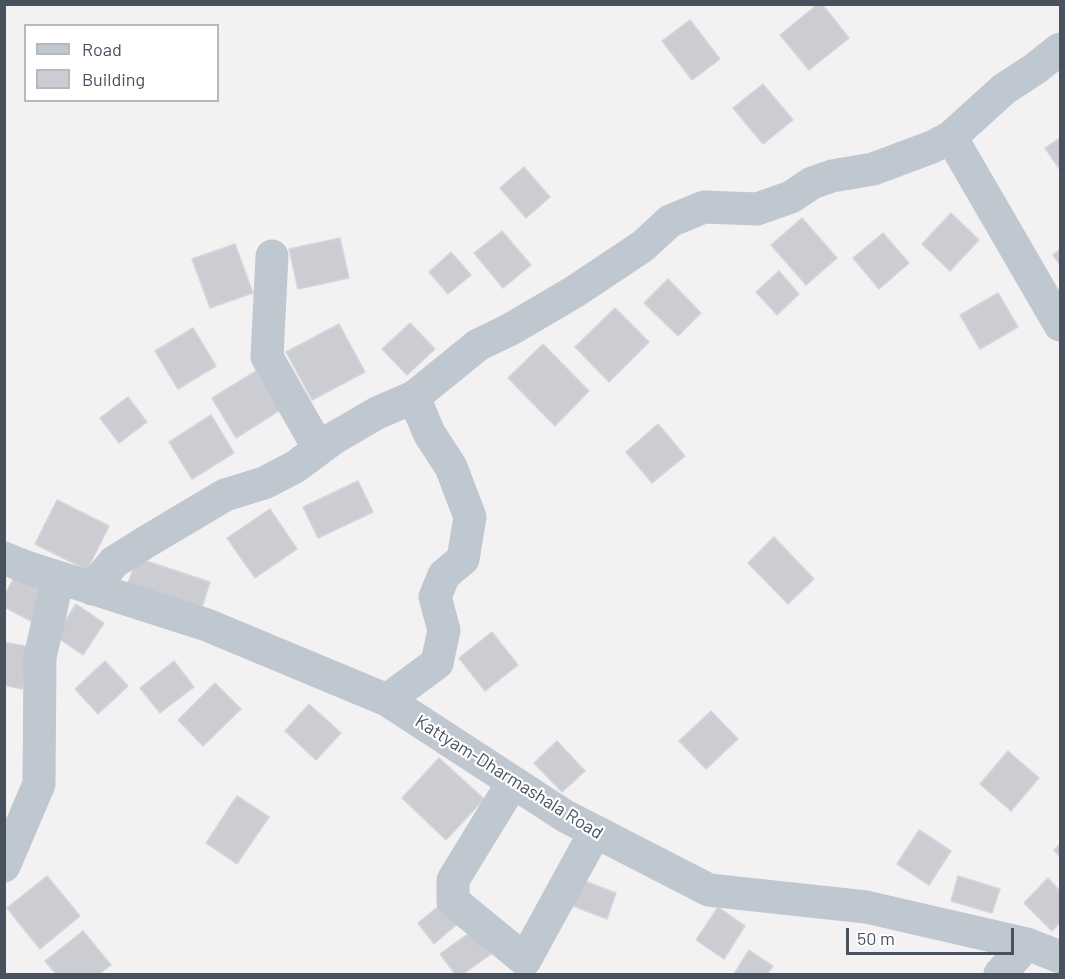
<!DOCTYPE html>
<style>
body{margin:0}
#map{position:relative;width:1065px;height:979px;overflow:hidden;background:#f3f1f1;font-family:Barlow,sans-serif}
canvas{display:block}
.frame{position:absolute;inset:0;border:6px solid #48525f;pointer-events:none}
.legend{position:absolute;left:24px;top:24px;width:195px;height:78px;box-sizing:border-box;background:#fff;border:2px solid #b6babf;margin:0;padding:8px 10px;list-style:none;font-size:18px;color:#48525f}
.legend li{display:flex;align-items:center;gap:12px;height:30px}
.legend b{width:30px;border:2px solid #b6babf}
.scale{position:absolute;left:846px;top:928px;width:168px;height:27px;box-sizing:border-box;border:3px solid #48525f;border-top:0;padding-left:8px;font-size:18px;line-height:21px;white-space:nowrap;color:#48525f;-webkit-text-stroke:4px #fff;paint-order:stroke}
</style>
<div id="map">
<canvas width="1065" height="979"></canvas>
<div class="frame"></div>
<ul class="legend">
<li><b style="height:8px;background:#bfc7d0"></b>Road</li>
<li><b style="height:16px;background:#cbcdd3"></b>Building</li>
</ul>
<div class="scale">50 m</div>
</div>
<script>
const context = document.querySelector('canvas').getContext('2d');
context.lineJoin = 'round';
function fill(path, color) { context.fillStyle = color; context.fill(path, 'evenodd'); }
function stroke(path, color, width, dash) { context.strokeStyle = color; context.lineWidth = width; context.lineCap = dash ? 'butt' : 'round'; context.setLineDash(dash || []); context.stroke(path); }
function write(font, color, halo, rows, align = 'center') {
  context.font = font + ' Barlow,sans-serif'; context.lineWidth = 4.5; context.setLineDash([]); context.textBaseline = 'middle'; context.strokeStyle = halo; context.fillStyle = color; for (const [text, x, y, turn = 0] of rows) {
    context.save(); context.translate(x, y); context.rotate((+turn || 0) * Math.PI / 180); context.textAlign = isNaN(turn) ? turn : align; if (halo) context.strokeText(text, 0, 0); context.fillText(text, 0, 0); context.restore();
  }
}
const building = new Path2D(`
 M818,4h4l27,34 -40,32 -29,-35z
 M690,20l30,39 -28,21 -30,-39z
 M763,84l30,36 -30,24 -30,-36z
 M1060,138v32l-15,-22z
 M524,167l26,30 -24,21 -26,-30z
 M951,213l28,27 -29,31 -28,-27z
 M802,218l35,40 -31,27 -35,-40z
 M502,231l29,34 -28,23 -29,-35z
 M883,233l26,30 -30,26 -26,-31z
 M340,238l9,40 -51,11 -9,-40z
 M235,244l18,49 -43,15 -18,-49z
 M1060,249v16l-7,-10z
 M451,252l20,23 -23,19 -19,-22z
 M779,271l20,23 -22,21 -21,-23z
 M668,279l33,34 -23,23 -34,-33z
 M998,293l20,34 -38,22 -20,-34z
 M615,308l34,34 -40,40 -34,-35z
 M410,323l25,26 -28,26 -25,-26z
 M339,324l26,48 -53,28 -26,-48z
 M193,328l23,38 -38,23 -23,-38z
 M543,344l46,47 -34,35 -47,-48z
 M256,371l24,39 -44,28 -24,-40z
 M128,397l19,25 -28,21 -19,-25z
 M211,415l23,38 -42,26 -23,-37z
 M658,424l27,32 -33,27 -26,-31z
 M358,481l15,31 -55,26 -15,-31z
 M57,500l52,26 -22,44 -52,-26z
 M270,509l27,40 -42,29 -28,-40z
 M774,537l40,42 -26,25 -40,-41z
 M137,558l73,24 -9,29 -74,-25z
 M16,574l35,18 -16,31 -31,-16v-11z
 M76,604l28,19 -21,32 -28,-19z
 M492,632l26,33 -33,26 -26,-33z
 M4,642l26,5 -8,42 -18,-4z
 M105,661l23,25 -30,28 -23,-25z
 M174,661l20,26 -34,26 -20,-25z
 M215,683l26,26 -38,37 -25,-26z
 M309,704l32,29 -25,27 -31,-29z
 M711,711l27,28 -32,30 -27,-28z
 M557,741l28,30 -23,21 -28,-29z
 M1008,751l31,27 -28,33 -31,-27z
 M439,758l45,41 -38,41 -44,-42z
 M237,796l32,21 -32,47 -31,-21z
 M919,830l32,21 -22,34 -32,-21z
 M1060,844v13l-6,-7z
 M47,876l33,40 -40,33 -33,-41z
 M958,876l42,13 -8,24 -41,-12z
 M1048,878l12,13v32l-8,8 -28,-28z
 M582,880l34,13 -9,26 -34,-13z
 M440,905l16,20 -22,19 -16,-21z
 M718,907l27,19 -21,33 -28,-19z
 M476,928l18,24 -31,22h-8l-15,-20z
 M83,931l28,34 -12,9h-43l-11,-13z
 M749,950l24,16 -6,8h-33z`);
fill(building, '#cbcdd3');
stroke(building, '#d5d6dc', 1.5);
stroke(new Path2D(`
 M951,137l109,188
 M272,256l-5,101 52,92
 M4,558l22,9 181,58 180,75 178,116 144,74 157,17 161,37 33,13
 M92,589l22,-27 32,-20 79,-47 39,-12 31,-16 39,-29 43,-25 37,-16
 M387,700l50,-37 7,-33 -9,-33 9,-22 19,-16 7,-42 -19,-50 -22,-34 -15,-36 64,-52 33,-16 63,-37 69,-46 27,-25 34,-14 53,2 34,-12 21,-14 20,-7 41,-7 59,-22 19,-10 53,-48 32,-21 24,-19
 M513,782l-60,98v21l72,59 70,-128
 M4,866l35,-82 1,-127 18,-79
 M1000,974l27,-30`), '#bfc7d0', 33);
write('18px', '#48525f', '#fff', [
 ["Kattyam-Dharmashala Road",509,777,32]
]);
</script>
